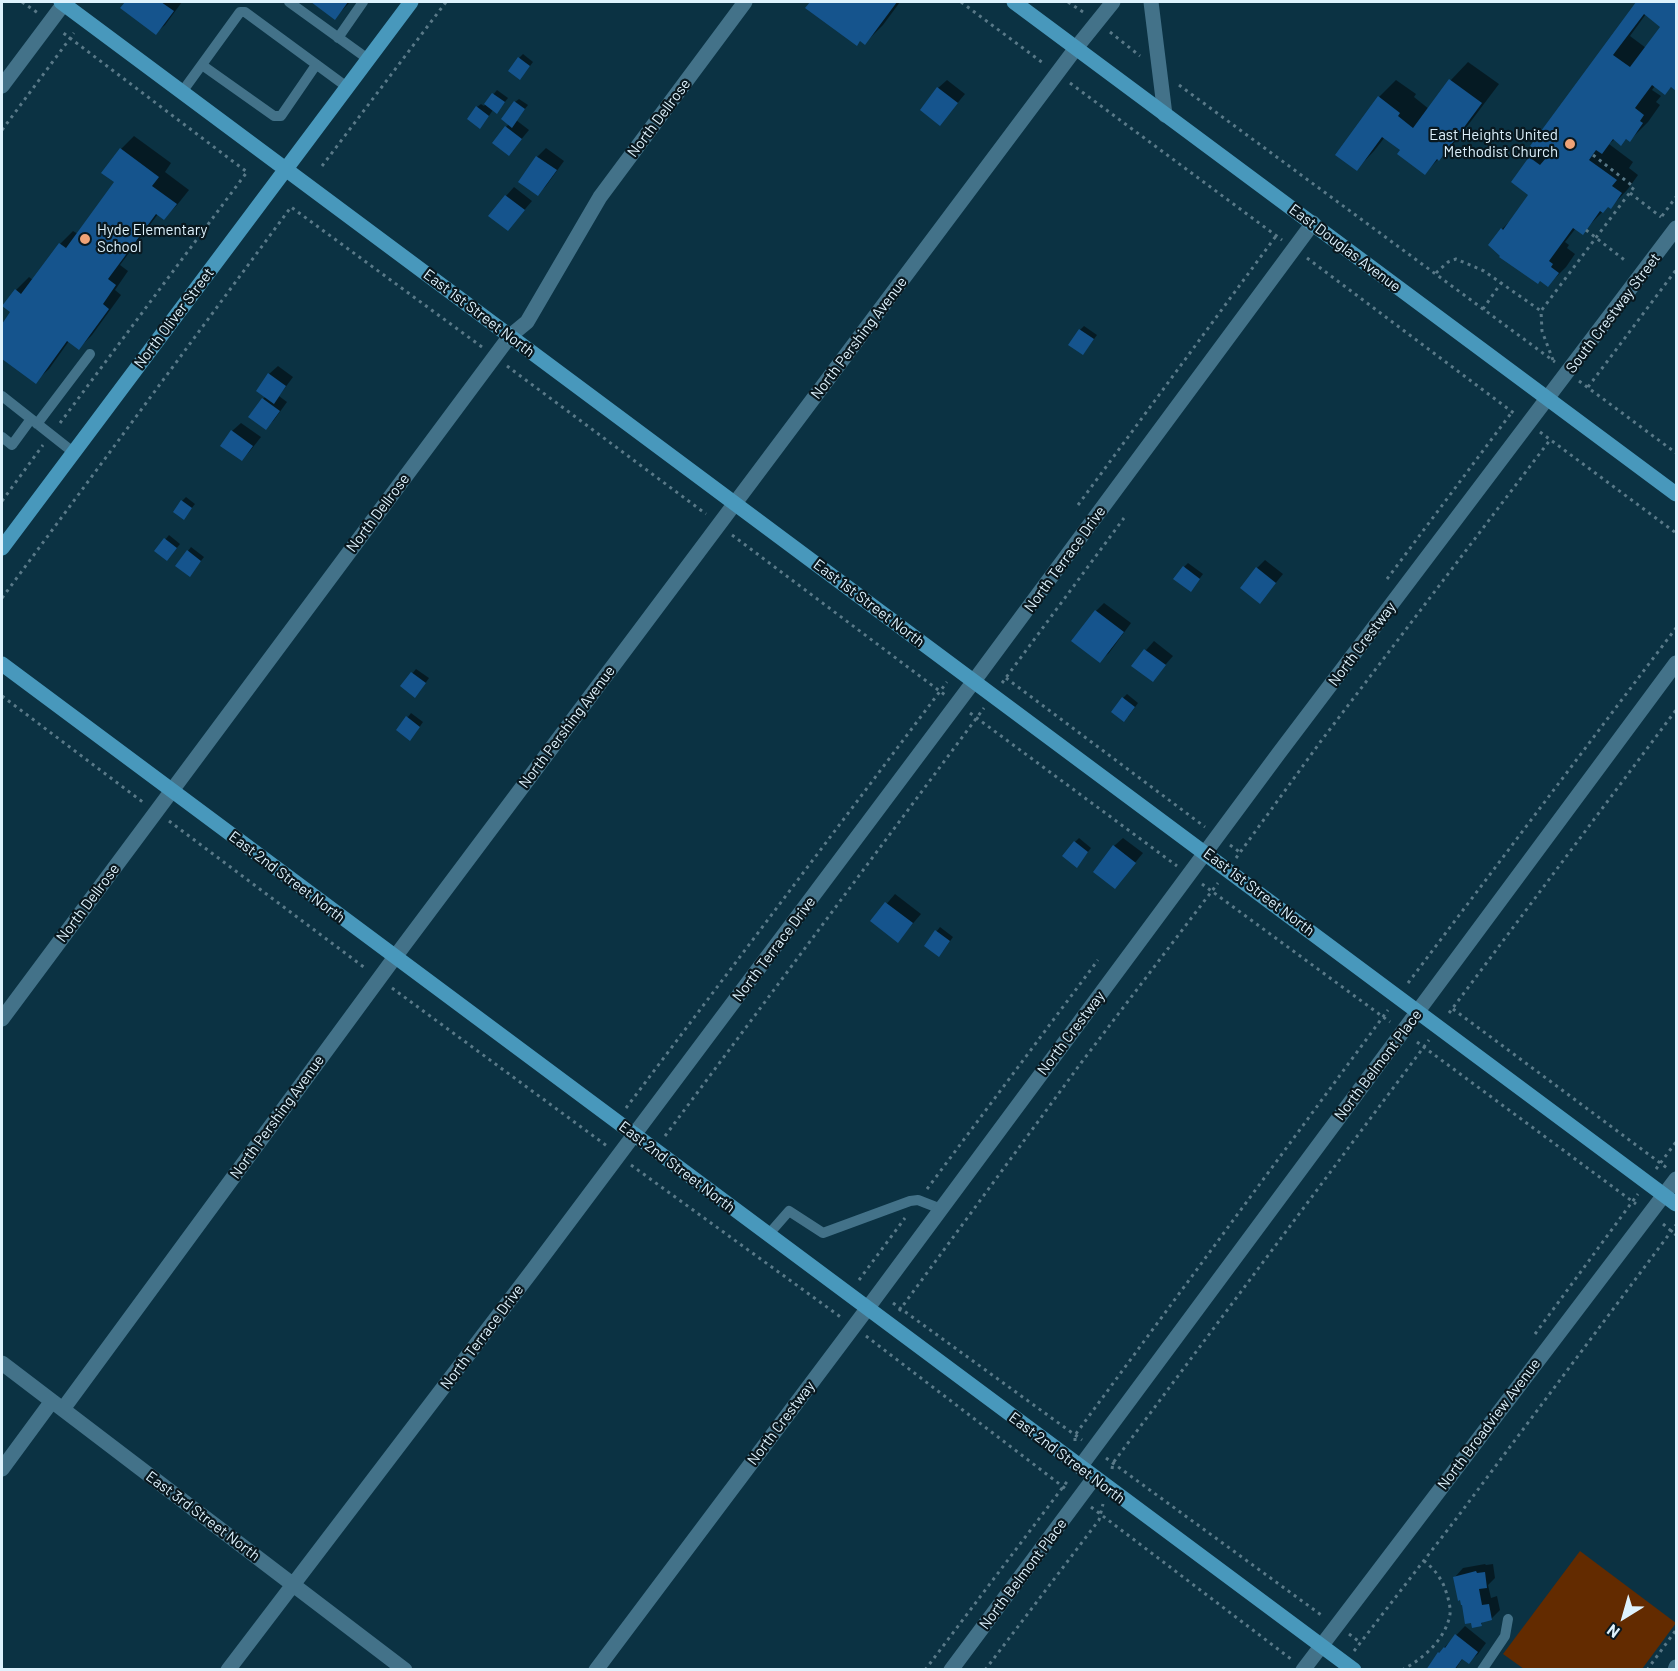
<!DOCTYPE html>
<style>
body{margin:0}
#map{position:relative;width:1678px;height:1671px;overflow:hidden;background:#0b3243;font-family:Barlow,sans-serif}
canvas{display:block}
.frame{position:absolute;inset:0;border:3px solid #def2fd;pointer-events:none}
.north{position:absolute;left:1594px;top:1587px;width:60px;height:60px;-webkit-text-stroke:4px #09181f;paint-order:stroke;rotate:217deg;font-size:16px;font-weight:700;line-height:24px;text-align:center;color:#def2fd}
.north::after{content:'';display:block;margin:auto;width:21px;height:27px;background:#def2fd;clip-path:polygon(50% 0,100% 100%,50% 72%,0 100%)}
</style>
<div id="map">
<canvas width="1678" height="1671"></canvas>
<div class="frame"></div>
<div class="north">N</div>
</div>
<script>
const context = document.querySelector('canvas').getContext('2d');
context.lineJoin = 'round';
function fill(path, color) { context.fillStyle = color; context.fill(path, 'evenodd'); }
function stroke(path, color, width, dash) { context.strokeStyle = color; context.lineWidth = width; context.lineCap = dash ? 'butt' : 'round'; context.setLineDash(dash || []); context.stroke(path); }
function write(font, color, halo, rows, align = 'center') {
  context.font = font + ' Barlow,sans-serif'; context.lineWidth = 4.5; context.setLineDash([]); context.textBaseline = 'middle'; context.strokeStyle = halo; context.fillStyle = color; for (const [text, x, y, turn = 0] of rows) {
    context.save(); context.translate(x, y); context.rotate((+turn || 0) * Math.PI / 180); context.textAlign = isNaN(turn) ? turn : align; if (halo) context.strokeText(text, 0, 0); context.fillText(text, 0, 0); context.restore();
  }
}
fill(new Path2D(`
 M1580,1551l96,72 -34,46h-118l-21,-15z`), '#632b00');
fill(new Path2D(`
 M127,2h55l-17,23 -9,8 -34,-25z
 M313,2h37l-15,16z
 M810,2h90l-17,23 -18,18z
 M1638,2h38v87l-4,-3 -7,7 -10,-7 -3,4 9,6 -5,6 4,3 -12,17 -18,18 -3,-2 -6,6 -6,-5 -6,5 24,18 -4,6 9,7 -10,14 -17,18 -2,-2 -27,28 -6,-5 -11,14 4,3 -2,3 8,6 -9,13 -18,18 -46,-56 13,-13 15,-21 -17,-13 17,-24 8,-8 -6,-4zM1646,14l16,13 -16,21 -16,-12z
 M523,54l10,8 -9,12 -5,-16z
 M1468,62l31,22 -43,57 -31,32 -23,-23 -17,-13 -11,14 -17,18 22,-72 17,-17 20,14 -2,3 15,12 22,-29z
 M947,80l18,14 -25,30 -2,-36z
 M497,90l11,8 -8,10 -7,2 -9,13 -7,-16 4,-3 3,2z
 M519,99l9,6 -12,15 13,10 -20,24 -3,-27 3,-3 6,-22z
 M134,136l37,27 -6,9 24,18 -12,15 -13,13 -6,-4 -38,51 8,6 -13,19 6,5 -29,40 -13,13 -10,-7 -20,28 -14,13 -33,-25v-30l11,-15 3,-22 13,-13 4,3 27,-36 13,-13 5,3 38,-52 -13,-10 18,-23z
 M546,148l18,13 -18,25 -8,8 -18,-12 17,-25z
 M514,187l18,14 -24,28 -2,-33z
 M1084,326l13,9 -14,19 -3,-24z
 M278,366l15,11 -14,19 8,6 -13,18 -8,8 -3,-29 3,-3 3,-22z
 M241,423l20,14 -11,14 -8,9 -10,-29z
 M186,497l9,7 -8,10 -5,-13z
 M169,535l11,9 -9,11 -15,-4z
 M191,547l13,10 -11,14 -5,-20z
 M1265,560l18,14 -23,28 -3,-34z
 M1188,563l15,11 -9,12 -10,-19z
 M1104,603l27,20 -22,30 -9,8 -4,-50z
 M1154,641l19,15 -21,24 -19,-15z
 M416,669l13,9 -10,14 -17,-6z
 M1127,694l11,9 -10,14 -5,-19z
 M411,713l12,9 -9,13 -16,-5z
 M1079,838l12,10 -11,14 -5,-20z
 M1123,838l20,15 -28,34 -1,-41z
 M895,894l26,20 -23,27 -26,-20z
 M940,927l13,10 -10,14 -17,-6z
 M1485,1564l1,1 7,-1 2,14 -7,7 3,13 6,-2 3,14 -9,9 -6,1 -4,4 -18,-21 -8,-26 8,-9z
 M1465,1626l21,17 -8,11 -9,8 -6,-4 -8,12h-28l12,-17z`), '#0007');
fill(new Path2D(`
 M125,2h36l13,9 -18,24 -36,-27z
 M311,2h37l-13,18z
 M810,2h87l-32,43 -5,-4 -3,5 -52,-38z
 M1636,2h40v89l-5,-4 -6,8 -13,-10 -17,23 9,7 -4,6 3,2 -13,19 -4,-3 -5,7 -8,-7 -11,15 -6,-4 -7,10 28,20 -5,6 10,7 -11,16 -3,-2 -5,6 -3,-2 -17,24 -10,-7 -24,33 4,3 -2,3 8,6 -11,14 -8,-6 -2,3 -39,-27 1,-1 -12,-11 13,-17 2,2 25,-35 -17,-13 18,-25 11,8 6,-7 -16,-12zM1644,14l16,13 -30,40 -17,-12z
 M518,57l12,9 -10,14 -12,-9z
 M1449,79l33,24 -43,58 -2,-2 -12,16 -28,-21 3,-4 -18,-13 -25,34 -22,-16 43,-59 22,17 -2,3 15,12z
 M937,87l21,16 -18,23 -20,-16z
 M492,93l13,9 -8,12 -13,-10z
 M514,101l11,8 -13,19 -11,-9z
 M476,106l13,10 -9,13 -13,-10z
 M505,126l17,13 -13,17 -17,-13z
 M120,148l39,29 -7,9 25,18 -13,16 -8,-6 -48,65 8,6 -13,19 6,5 -30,41 -12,-9 -31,43 -34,-25v-35l8,-12 -8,-6 13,-17 6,5 38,-51 7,5 48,-66 -13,-9z
 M536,156l21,14 -19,26 -20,-14z
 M505,195l20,15 -17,21 -20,-15z
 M1079,329l15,10 -11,16 -15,-10z
 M268,373l18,13 -12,18 -18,-13z
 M262,398l18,13 -14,19 -18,-13z
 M231,430l22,16 -11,15 -22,-15z
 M181,500l11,8 -8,12 -11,-8z
 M164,538l13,10 -10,13 -13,-10z
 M187,550l14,11 -11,16 -15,-11z
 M1183,566l17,13 -9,13 -18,-13z
 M1256,567l20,16 -16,21 -20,-16z
 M1095,610l29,22 -24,31 -29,-22z
 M1144,649l22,16 -13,17 -22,-16z
 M411,672l15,11 -11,15 -15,-12z
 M1122,697l13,10 -11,15 -13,-10z
 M406,716l14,11 -10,14 -14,-11z
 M1074,841l14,11 -11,16 -15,-12z
 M1113,845l23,18 -21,26 -22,-17z
 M885,902l28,21 -15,20 -28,-22z
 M935,930l15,11 -11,16 -15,-11z
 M1476,1571l1,2 8,-1 2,16 -8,1 3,16 7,-1 3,16 -11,3 1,3 -10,2 -1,-5 -6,1 -3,-19h-1l-1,-5 -2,1 -5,-24z
 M1455,1634l23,18 -9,12 -7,-5 -8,11h-28l12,-18 1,1 5,-6 1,1z`), '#15548d');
stroke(new Path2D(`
 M22,2l16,11
 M961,2l82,61
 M1068,2l15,10
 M1110,32l30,24
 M1070,83l212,157
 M1179,85l376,277
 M2,130l72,-97
 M322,166l124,-164
 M1630,193l31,24
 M1662,216l14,-19
 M1586,230l41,32
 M1307,258l208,156
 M1436,273l12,-11 8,-3 28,12 57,40
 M1483,309l18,-26
 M1553,360l-11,-29 -1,-20 93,-124 -41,-32
 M507,366l199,148
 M1579,381l97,72
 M1588,387l88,-117
 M60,423l187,-251 -185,-140
 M1540,432l136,101
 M2,501l41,-56
 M1078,505l198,-269
 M732,535l213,160
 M1387,579l125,-167
 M2,598l289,-391 191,140
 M1006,678l199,149
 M1002,683l122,-165
 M2,696l142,107
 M970,713l207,153
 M169,821l196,147
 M1230,845l11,8
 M1236,858l85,-117 229,-301
 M1202,884l188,138
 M1408,983l268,-355
 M392,988l215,158
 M1453,1009l214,159
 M1449,1013l227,-303
 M1417,1042l219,162
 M626,1108l321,-426
 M665,1136l319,-428
 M631,1165l211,153
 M1656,1169l20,-27
 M927,1189l171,-229
 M1663,1224l13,11
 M859,1280l46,-62
 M893,1303l189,137
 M899,1311l182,-248 137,-180
 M1535,1334l103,-140
 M866,1336l200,153
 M1075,1441v-6l313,-425
 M1106,1458l218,159
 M1112,1469l1,-6 316,-423
 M1091,1507l200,152
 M1349,1634l12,9
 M1354,1651l102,-132 220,-294
 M925,1670l144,-191
 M985,1670l114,-150 4,-16
 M1402,1670c21,-11 44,-31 48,-56 1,-8 -3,-20 -6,-28 -5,-11 -11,-18 -20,-25
 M1647,1670l29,-40`), '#597988', 3, [3, 4.5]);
stroke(new Path2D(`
 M289,2l79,57
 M338,38l25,-36
 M202,65l72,51h7l35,-51
 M182,92l58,-80h5l102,75
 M2,396l71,56
 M37,424l53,-70
 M2,437l10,8 19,-26
 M768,1235l21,-24 34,22 87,-32 8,-1 23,9
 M1482,1670l23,-34 3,-17`), '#437289', 10);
stroke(new Path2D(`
 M1151,2l14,113
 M2,86l63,-84
 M2,1019l508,-683 17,-14 73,-125 145,-195
 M2,1363l403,307
 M63,1409l332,-452 681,-909 37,-46
 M1080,1467l596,-804
 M2,1469l50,-68
 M228,1670l304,-399 442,-590 339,-458
 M596,1670l271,-361 412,-556 397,-525
 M951,1670l143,-192
 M1303,1670l373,-491
 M1675,1670l1,-3`), '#437289', 15);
stroke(new Path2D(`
 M61,2l1615,1202
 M1014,2l662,492
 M2,548l409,-546
 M2,664l1352,1006`), '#4898bc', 15);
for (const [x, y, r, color] of [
 [1570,144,6,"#efa377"],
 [85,239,6,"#efa377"]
]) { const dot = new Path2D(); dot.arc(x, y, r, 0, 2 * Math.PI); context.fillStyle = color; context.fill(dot); stroke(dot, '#09181f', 2); }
write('15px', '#def2fd', '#09181f', [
 ["North Dellrose",659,118,-53],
 ["East Douglas Avenue",1345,248,37],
 ["East 1st Street North",479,313,37],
 ["South Crestway Street",1613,313,-53],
 ["North Oliver Street",174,318,-53],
 ["North Pershing Avenue",859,338,-53],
 ["North Dellrose",378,513,-53],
 ["North Terrace Drive",1065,559,-54],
 ["East 1st Street North",869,603,37],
 ["North Crestway",1362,644,-53],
 ["North Pershing Avenue",567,727,-53],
 ["East 2nd Street North",287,877,37],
 ["East 1st Street North",1259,892,37],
 ["North Dellrose",88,903,-53],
 ["North Terrace Drive",774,949,-53],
 ["North Crestway",1071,1033,-53],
 ["North Belmont Place",1378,1065,-53],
 ["North Pershing Avenue",277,1117,-54],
 ["East 2nd Street North",677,1167,37],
 ["North Terrace Drive",482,1337,-53],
 ["North Crestway",781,1423,-53],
 ["North Broadview Avenue",1489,1424,-53],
 ["East 2nd Street North",1067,1458,37],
 ["East 3rd Street North",203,1516,37],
 ["North Belmont Place",1023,1574,-53]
]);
write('15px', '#def2fd', '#09181f', [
 ["East Heights United",1558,135],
 ["Methodist Church",1558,152],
 ["Hyde Elementary",97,230,"left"],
 ["School",97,247,"left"]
], 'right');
</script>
